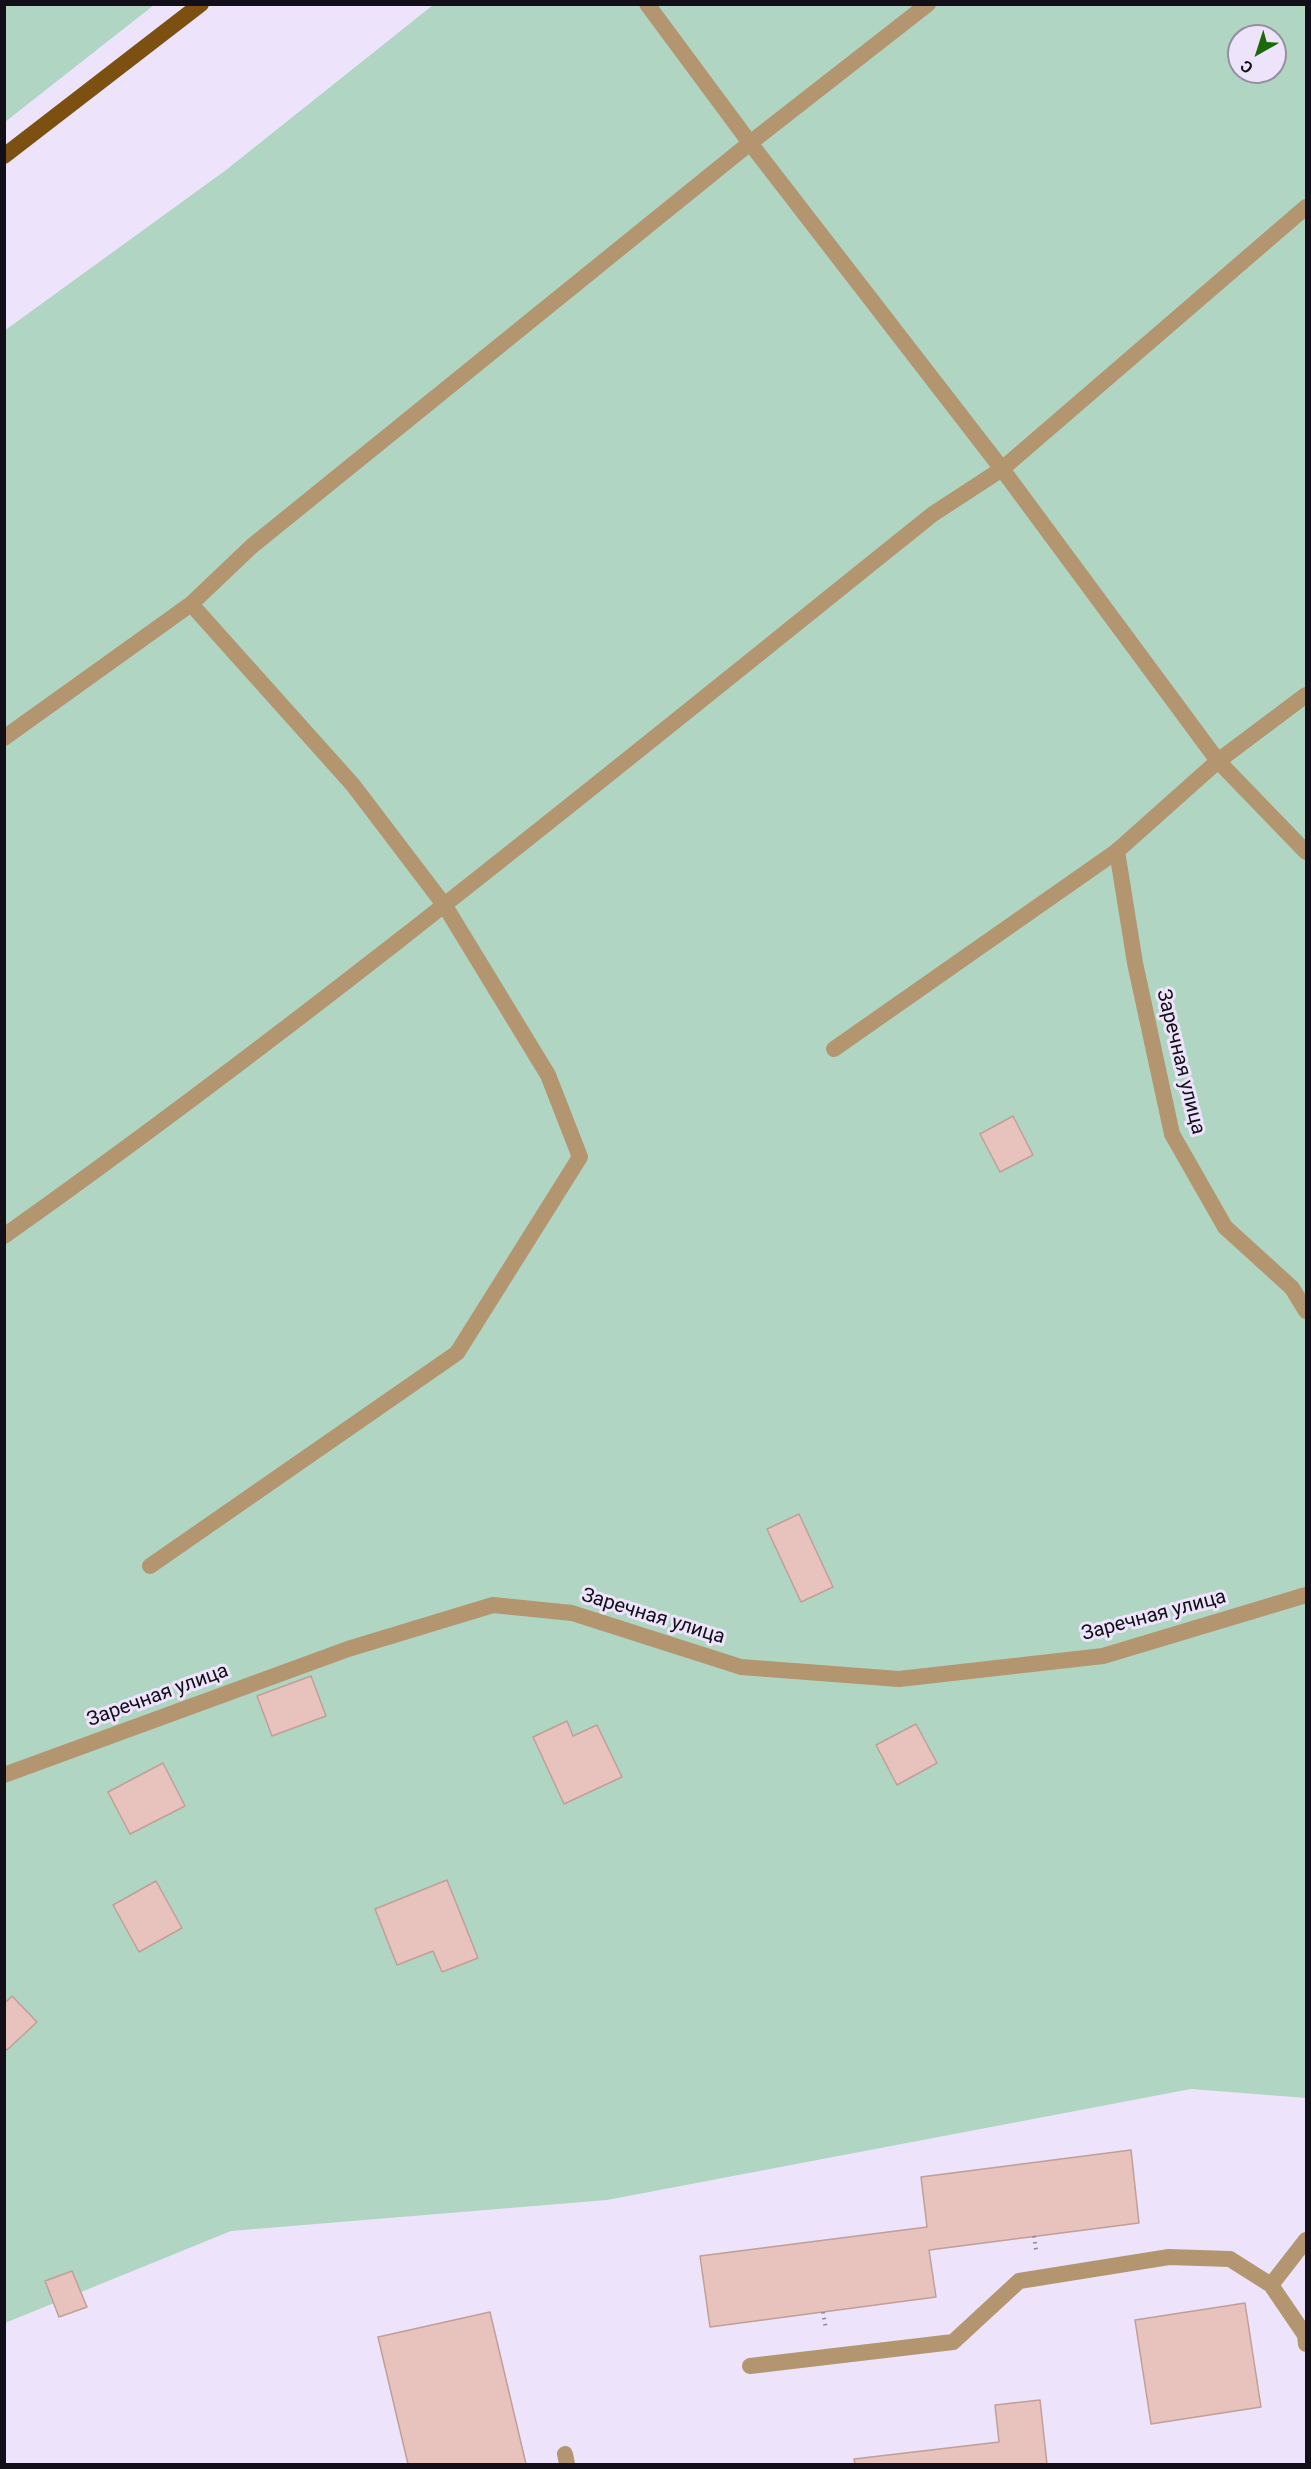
<!DOCTYPE html>
<meta charset="utf-8">
<style>
body{margin:0}
#map{position:relative;width:1311px;height:2469px;overflow:hidden;background:#ede4fc;font-family:Roboto,sans-serif}
canvas{display:block}
.frame{position:absolute;inset:0;border:6px solid #130f19;pointer-events:none}
.north{position:absolute;left:1227px;top:24px;width:60px;height:60px;box-sizing:border-box;background:#ede4fc;border:2px solid #968fa1;border-radius:50%;rotate:219deg;font-size:16px;font-weight:700;line-height:24px;text-align:center;color:#130f19}
.north::after{content:'';display:block;margin:auto;width:21px;height:27px;background:#1c6909;clip-path:polygon(50% 0,100% 100%,50% 72%,0 100%)}
</style>
<div id="map">
<canvas width="1311" height="2469"></canvas>
<div class="frame"></div>
<div class="north">С</div>
</div>
<script>
const context = document.querySelector('canvas').getContext('2d');
context.lineJoin = 'round';
function fill(path, color) { context.fillStyle = color; context.fill(path, 'evenodd'); }
function stroke(path, color, width, dash) { context.strokeStyle = color; context.lineWidth = width; context.lineCap = dash ? 'butt' : 'round'; context.setLineDash(dash || []); context.stroke(path); }
function write(font, color, halo, rows, align = 'center') {
  context.font = font + ' Roboto,sans-serif'; context.lineWidth = 6; context.setLineDash([]); context.textBaseline = 'middle'; context.strokeStyle = halo; context.fillStyle = color; for (const [text, x, y, turn = 0] of rows) {
    context.save(); context.translate(x, y); context.rotate((+turn || 0) * Math.PI / 180); context.textAlign = isNaN(turn) ? turn : align; if (halo) context.strokeText(text, 0, 0); context.fillText(text, 0, 0); context.restore();
  }
}
fill(new Path2D(`
 M5,4h149v1l-149,117z
 M433,5h873v2093l-115,-9 -584,111 -376,31 -226,92 -1,-1992 222,-161zM1239,36h36v36h-36z`), '#b0d6c3');
const building = new Path2D(`
 M1013,1116l20,39 -33,17 -20,-38z
 M799,1514l34,73 -32,15 -34,-73z
 M311,1676l15,40 -54,20 -15,-40z
 M567,1721l6,15 24,-11 25,52 -58,27 -31,-67z
 M916,1724l21,39 -40,22 -21,-40z
 M163,1763l22,43 -55,28 -22,-42z
 M447,1880l31,78 -36,14 -9,-21 -36,14 -22,-56z
 M156,1881l26,47 -43,24 -26,-47z
 M12,1996l25,26 -30,28 -3,-3v-43z
 M1131,2150l8,73 -210,27 7,47 -226,30 -10,-71 227,-29 -6,-50z
 M72,2271l15,36 -28,10 -14,-36z
 M1245,2303l16,104 -110,17 -16,-104z
 M490,2312l36,152h-118l-30,-127z
 M1040,2400l7,64h-192l-1,-5 145,-17 -4,-37z`);
fill(building, '#e8c3bd');
stroke(building, '#c19e98', 1.5);
stroke(new Path2D(`
 M1034,2236l2,14
 M823,2312l3,17`), '#8e8799', 4, [1.5, 4.5]);
stroke(new Path2D(`
 M647,4l103,139 252,326 216,292 88,91
 M4,738l187,-134 61,-58 498,-403 178,-139
 M834,1049l283,-198 101,-90 88,-66
 M4,1236c320,-227 623,-477 929,-722l69,-45 304,-262
 M150,1566l307,-213 123,-196 -32,-82 -103,-169 -92,-121 -162,-181
 M1271,2285l35,-45
 M750,2366l203,-24 66,-61 150,-24 61,2 41,26 34,50 1,9
 M565,2454l2,10`), '#b39570', 16);
stroke(new Path2D(`
 M1117,851l18,112 37,171 53,93 67,61 14,23
 M4,1775l344,-126 145,-44 79,8 169,54 158,12 204,-23 203,-61`), '#b39570', 16);
stroke(new Path2D(`
 M4,156l197,-152`), '#7b5010', 16);
write('20px', '#130f19', '#ede4fc', [
 ["Заречная улица",1180,1062,76],
 ["Заречная улица",1154,1616,-15],
 ["Заречная улица",653,1617,17],
 ["Заречная улица",158,1696,-20]
]);
</script>
